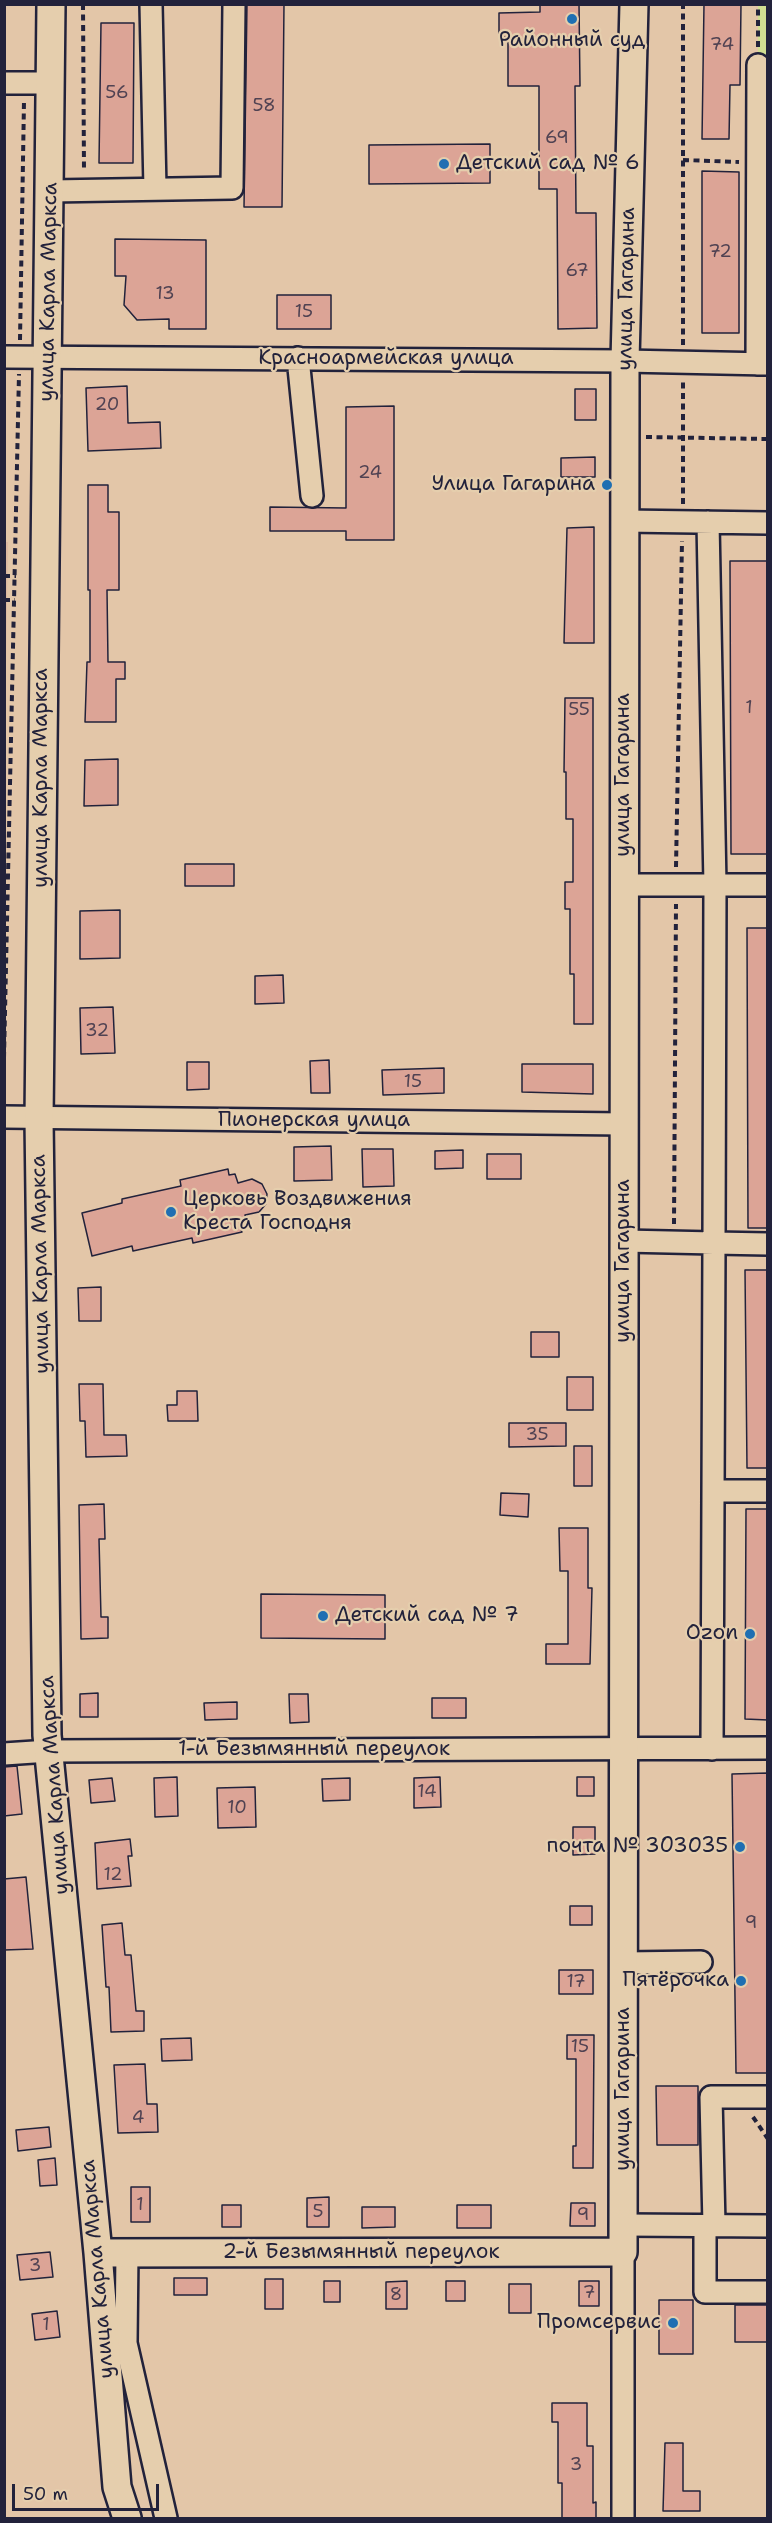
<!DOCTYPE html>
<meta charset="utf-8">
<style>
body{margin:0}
#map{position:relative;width:772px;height:2523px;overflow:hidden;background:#e3c6a8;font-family:"Shantell Sans",sans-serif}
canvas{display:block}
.frame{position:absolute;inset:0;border:6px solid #22223b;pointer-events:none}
.scale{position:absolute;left:12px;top:2484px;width:147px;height:27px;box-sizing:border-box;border:3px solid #22223b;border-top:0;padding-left:8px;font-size:18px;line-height:21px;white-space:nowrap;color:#22223b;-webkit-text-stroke:4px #e5cead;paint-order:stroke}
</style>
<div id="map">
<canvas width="772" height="2523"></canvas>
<div class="frame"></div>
<div class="scale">50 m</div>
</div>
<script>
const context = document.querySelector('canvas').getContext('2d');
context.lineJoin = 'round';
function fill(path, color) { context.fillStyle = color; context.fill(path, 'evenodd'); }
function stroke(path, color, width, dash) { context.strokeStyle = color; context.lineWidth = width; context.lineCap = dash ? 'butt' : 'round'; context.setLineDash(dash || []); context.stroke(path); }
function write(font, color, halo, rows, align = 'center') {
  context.font = font + ' "Shantell Sans",sans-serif'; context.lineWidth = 4.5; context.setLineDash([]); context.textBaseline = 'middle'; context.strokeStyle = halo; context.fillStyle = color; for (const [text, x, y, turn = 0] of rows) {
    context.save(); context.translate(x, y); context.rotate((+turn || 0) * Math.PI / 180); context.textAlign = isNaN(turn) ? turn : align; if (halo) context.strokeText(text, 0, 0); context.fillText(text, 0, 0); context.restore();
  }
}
fill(new Path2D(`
 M5,542h3l-2,121h-2z`), '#ddb9a1');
fill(new Path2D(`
 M758,5h9v60h-9z`), '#d1de92');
const building = new Path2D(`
 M247,4h37l-2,203h-38z
 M540,4h39l1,82h-5l1,127h20l1,115 -39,1 -1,-140h-18v-103h-31v-49h-9v-24l41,-1z
 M704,4h37l-1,81h-10l-1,54h-27z
 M101,23h33l-1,140h-34z
 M490,144v39l-121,1v-39z
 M702,171l37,1v161h-37z
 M115,239l91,1v89h-37v-10l-32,1 -13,-15 2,-29h-11z
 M277,295h54v34h-54z
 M127,386l1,37 32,-1 1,26 -73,3 -2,-63z
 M575,389h21v31h-21z
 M394,406v134h-48v-9h-76v-24l76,1v-101z
 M595,457v20h-34v-19z
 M88,485h20v27h11v78h-12l1,72h17v17h-9v43h-31l2,-60h3v-72h-2z
 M594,527v116h-30l3,-115z
 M730,561h38v293h-37z
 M565,698h28v326h-19v-50h-4v-65h-5v-27h8v-63h-7v-47h-2z
 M118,759v46l-34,1 1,-46z
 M185,864h49v22h-49z
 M120,910v48l-40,1v-48z
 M747,928h21v300h-20z
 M283,975l1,28 -29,1v-28z
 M113,1007l2,46 -34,1 -1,-46z
 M329,1060l1,33h-19l-1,-32z
 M187,1062h22v27l-22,1z
 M522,1064h71v30l-71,-2z
 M444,1068v25l-61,2 -1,-25z
 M331,1146l1,34 -38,1v-34z
 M362,1149h31l1,37 -31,1z
 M463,1150v18l-28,1v-18z
 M487,1154h34v25h-34z
 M228,1169l1,6 6,-1 3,9 14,-4 10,5 5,10 -1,10 -7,8 -14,3 2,10 -7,2 2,5 -49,11 -1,-5 -59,13 -1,-5 -40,10 -10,-43 40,-10v-4l59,-13 -1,-6z
 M745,1270h23v198h-21z
 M101,1287v34h-22l-1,-33z
 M531,1332h28v25h-28z
 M567,1377h26v33h-26z
 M79,1384h24l1,51h22l1,21 -41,1 -1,-36h-5z
 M177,1391h20l1,30h-30l-1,-16h10z
 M509,1423h57v23l-57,1z
 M574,1446h18v40h-18z
 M501,1493l28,1 -1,23 -28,-2z
 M104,1504l1,35h-6l2,78h7v21l-27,1 -2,-134z
 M746,1509h22v211l-23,-1z
 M559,1528h29v60h4l-2,76h-44v-20h22v-73h-8z
 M261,1594l124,1v44l-124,-1z
 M98,1693v24h-18v-23z
 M289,1694h19l1,28 -19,1z
 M432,1698h34v20h-34z
 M237,1702v17l-32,1 -1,-17z
 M17,1766l5,48 -18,2v-49z
 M768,1773v300h-32l-4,-299z
 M177,1777l1,39 -23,1 -1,-39z
 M440,1777l1,30 -27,1v-30z
 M577,1777h17v19h-17z
 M112,1778l3,23 -24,2 -2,-23z
 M350,1778v22l-27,1 -1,-22z
 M255,1787l1,40 -38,1 -1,-40z
 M573,1827h22v27l-22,1z
 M130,1839l2,17h-4l3,30 -34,3 -2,-46z
 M26,1877l7,72 -29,1v-71z
 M570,1906h22v19h-22z
 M122,1923l3,32h6l5,56h8v20l-33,1 -2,-45h-3l-4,-62z
 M559,1970h34v24h-34z
 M567,2035h27l-1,133h-20v-22h3v-87h-9z
 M191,2038l1,22 -30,1 -1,-22z
 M145,2064l2,40h10l1,28 -40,1 -4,-68z
 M656,2086h42v59h-41z
 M49,2127l2,20 -33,4 -2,-21z
 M55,2158l2,27 -17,1 -2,-26z
 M131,2187h19v35h-19z
 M329,2197v30h-22v-29z
 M571,2203h24v23h-25z
 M222,2205h19v22h-19z
 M457,2205h34v23h-34z
 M362,2207h33v20l-33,1z
 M50,2252l3,25 -33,3 -3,-25z
 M174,2278h33v17h-33z
 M265,2279h18v30h-18z
 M324,2281h16v21h-16z
 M407,2281v28h-21v-27z
 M446,2281h19v20h-19z
 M579,2281h20v25h-20z
 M509,2284h22v29h-22z
 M659,2300h34v54h-34z
 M735,2305h33v37h-33z
 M57,2311l3,26 -25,3 -3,-26z
 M552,2403h35v43h6v57l3,-1v16h-34v-35h-4v-61h-6z
 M665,2443h18v48h17v20h-37z`);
fill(building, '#dca496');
stroke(building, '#22223b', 1.5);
const minor = new Path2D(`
 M151,4l4,185
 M4,83h46
 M51,191l181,-3 2,-184
 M4,357l621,4 143,3
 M298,358l14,138
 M757,364l1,-299
 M624,521l144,2
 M624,885h91l-7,-363
 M768,885h-53l-1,358 54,1
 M4,1117l620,7
 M624,1241l90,2 -2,506
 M715,1491h53
 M4,1754l45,-3 719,-3
 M624,1963l77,-1
 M624,2225l144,1
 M705,2225v67h63
 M714,2225l-3,-128h57
 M127,2253l-1,90 40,175
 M623,2518v-266`);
const major = new Path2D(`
 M51,4l-12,1115 8,616 51,518 19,234 10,31
 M98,2253l525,-1 2,-1891 9,-357`);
stroke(minor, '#22223b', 26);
stroke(major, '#22223b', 32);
stroke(new Path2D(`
 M83,4l1,168
 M758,47v-43
 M683,160l56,2
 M20,340l4,-239
 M683,345v-341
 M646,437l122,2
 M683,504v-122
 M4,576h12
 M4,600h11
 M676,867l6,-326
 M4,1058l15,-684
 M674,1224l2,-320
 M753,2117l15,22`), '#22223b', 4, [6, 4.5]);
stroke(minor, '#e5cead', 21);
stroke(major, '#e5cead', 27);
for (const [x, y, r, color] of [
 [572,19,6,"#1f6fb2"],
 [444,164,6,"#1f6fb2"],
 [607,485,6,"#1f6fb2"],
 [171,1212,6,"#1f6fb2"],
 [323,1616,6,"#1f6fb2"],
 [750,1634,6,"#1f6fb2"],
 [740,1847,6,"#1f6fb2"],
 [741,1981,6,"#1f6fb2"],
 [673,2323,6,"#1f6fb2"]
]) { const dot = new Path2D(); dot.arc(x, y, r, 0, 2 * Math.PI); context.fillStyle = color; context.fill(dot); stroke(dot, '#e5cead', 2); }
write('18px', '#504252', null, [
 ["74",722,45],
 ["56",117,93],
 ["58",264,106],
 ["69",557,138],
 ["72",720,252],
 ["67",577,271],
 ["13",165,294],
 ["15",304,312],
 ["20",107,405],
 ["24",370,473],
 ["1",749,708],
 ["55",579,710],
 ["32",97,1031],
 ["15",413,1082],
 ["35",537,1435],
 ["14",427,1792],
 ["10",237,1808],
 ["12",113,1875],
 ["9",751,1923],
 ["17",576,1982],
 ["15",580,2047],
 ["4",138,2118],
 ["1",140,2205],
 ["5",318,2212],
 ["9",583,2215],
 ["3",35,2266],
 ["7",589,2293],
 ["8",396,2295],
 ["1",46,2325],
 ["3",576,2465]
]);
write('21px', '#22223b', '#e5cead', [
 ["Районный суд",572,41,"center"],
 ["Детский сад № 6",456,164,"left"],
 ["Улица Гагарина",595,485],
 ["Церковь Воздвижения",183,1200,"left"],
 ["Креста Господня",183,1224,"left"],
 ["Детский сад № 7",335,1616,"left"],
 ["Ozon",738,1634],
 ["почта № 303035",728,1847],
 ["Пятёрочка",729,1981],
 ["Промсервис",661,2323]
], 'right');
write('21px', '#22223b', '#e5cead', [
 ["улица Гагарина",627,289,-89],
 ["улица Карла Маркса",49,292,-89],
 ["Красноармейская улица",386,359],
 ["улица Гагарина",624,775,-90],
 ["улица Карла Маркса",42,778,-90],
 ["Пионерская улица",314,1121],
 ["улица Гагарина",624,1261,-90],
 ["улица Карла Маркса",41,1264,-91],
 ["1-й Безымянный переулок",314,1750],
 ["улица Карла Маркса",55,1785,-94],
 ["улица Гагарина",624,2089,-90],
 ["2-й Безымянный переулок",361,2253],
 ["улица Карла Маркса",98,2269,-95]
]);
</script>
